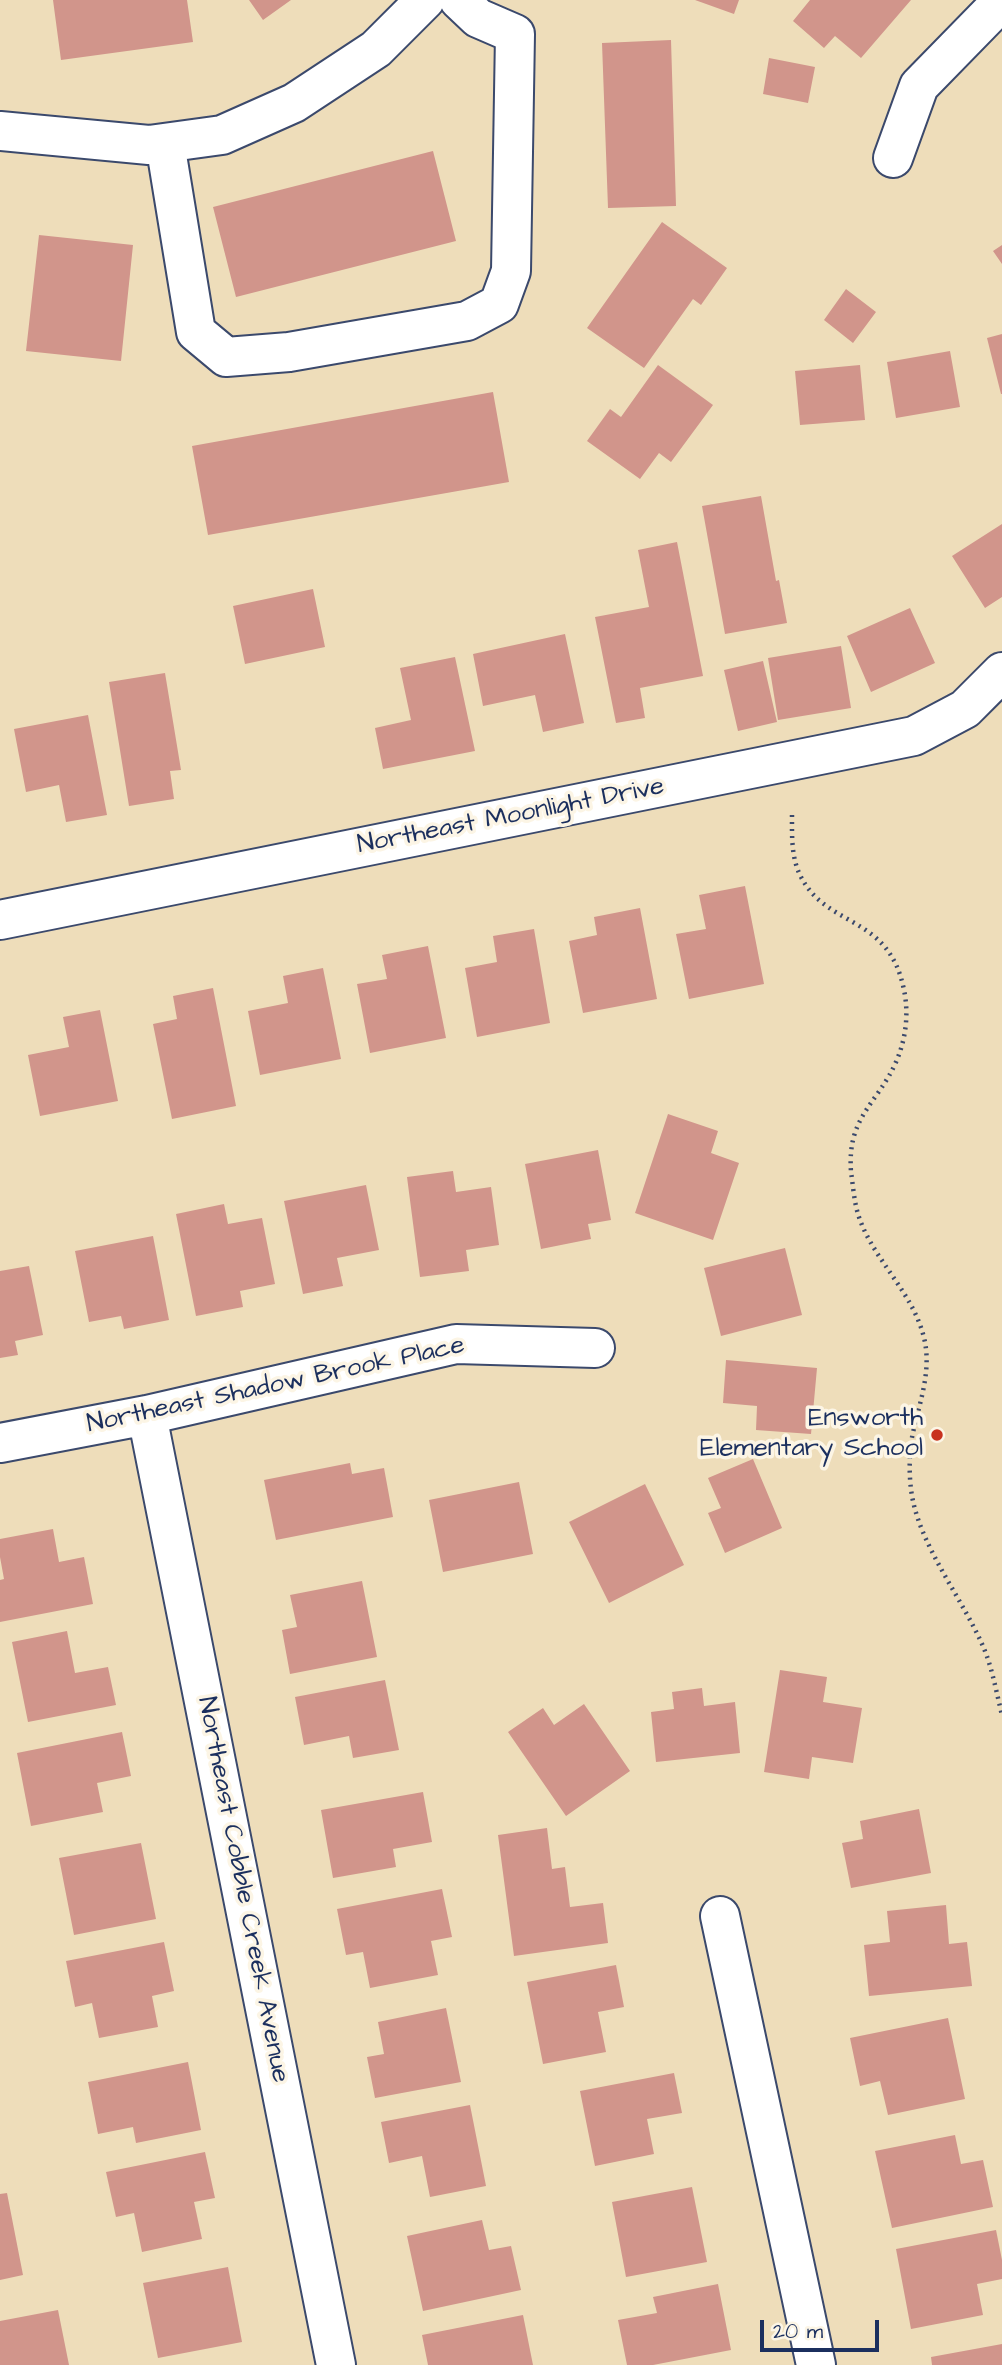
<!DOCTYPE html>
<style>
body{margin:0}
#map{position:relative;width:1002px;height:2365px;overflow:hidden;background:#eeddba;font-family:"Architects Daughter",sans-serif}
canvas{display:block}
.scale{position:absolute;left:760px;top:2320px;width:119px;height:32px;box-sizing:border-box;border:4px solid #1b2f5e;border-top:0;padding-left:9px;font-size:21px;line-height:24px;white-space:nowrap;color:#1b2f5e;-webkit-text-stroke:5px #fcf5e5;paint-order:stroke}
</style>
<div id="map">
<canvas width="1002" height="2365"></canvas>
<div class="scale">20 m</div>
</div>
<script>
const context = document.querySelector('canvas').getContext('2d');
context.lineJoin = 'round';
function fill(path, color) { context.fillStyle = color; context.fill(path, 'evenodd'); }
function stroke(path, color, width, dash) { context.strokeStyle = color; context.lineWidth = width; context.lineCap = dash ? 'butt' : 'round'; context.setLineDash(dash || []); context.stroke(path); }
function write(font, color, halo, rows, align = 'center') {
  context.font = font + ' "Architects Daughter",sans-serif'; context.lineWidth = 7; context.setLineDash([]); context.textBaseline = 'middle'; context.strokeStyle = halo; context.fillStyle = color; for (const [text, x, y, turn = 0] of rows) {
    context.save(); context.translate(x, y); context.rotate((+turn || 0) * Math.PI / 180); context.textAlign = isNaN(turn) ? turn : align; if (halo) context.strokeText(text, 0, 0); context.fillText(text, 0, 0); context.restore();
  }
}
fill(new Path2D(`
 M53,0h134l6,42 -132,18z
 M249,0h42l-28,20z
 M695,0h44l-5,14z
 M810,0h101l-50,58 -26,-22 -11,12 -31,-27z
 M671,40l5,166 -68,2 -6,-165z
 M769,58l46,9 -7,36 -45,-9z
 M433,151l23,90 -220,56 -23,-90z
 M662,222l65,46 -26,37 -8,-6 -49,69 -57,-40z
 M39,235l94,10 -12,116 -95,-10z
 M1002,245v19l-9,-13z
 M846,289l30,23 -23,31 -29,-23z
 M1002,334v60h-1l-14,-56z
 M950,351l10,56 -64,11 -9,-56z
 M658,365l55,40 -42,57 -12,-9 -19,26 -53,-38 23,-32 11,8z
 M860,365l5,55 -65,5 -5,-54z
 M493,392l16,90 -301,53 -16,-89z
 M761,496l15,85 3,-1 8,43 -62,11 -23,-128z
 M1002,524v73l-17,11 -33,-52z
 M677,542l26,134 -63,12 5,30 -29,5 -21,-106 54,-10 -11,-57z
 M313,589l12,58 -80,17 -12,-58z
 M910,608l25,55 -64,29 -24,-56z
 M565,634l19,89 -41,9 -8,-37 -52,11 -10,-52z
 M841,646l10,62 -73,12 -10,-62z
 M455,657l20,94 -92,18 -8,-41 36,-8 -11,-52z
 M763,661l14,61 -39,9 -14,-61z
 M165,673l16,97 -11,1 4,28 -45,7 -20,-124z
 M88,715l19,100 -41,7 -7,-37 -33,7 -12,-63z
 M745,886l19,98 -75,15 -13,-65 30,-5 -7,-34z
 M640,908l17,91 -74,14 -14,-72 28,-6 -3,-18z
 M534,929l16,94 -73,14 -12,-69 32,-6 -4,-26z
 M428,946l18,92 -76,15 -13,-69 30,-5 -5,-24z
 M323,968l18,91 -81,16 -12,-64 40,-8 -5,-27z
 M213,988l23,118 -64,13 -19,-95 24,-5 -4,-23z
 M100,1010l18,91 -78,15 -12,-61 41,-8 -6,-30z
 M668,1114l50,17 -7,22 28,10 -26,77 -78,-27z
 M598,1150l13,70 -23,4 3,15 -50,10 -16,-85z
 M453,1171l3,21 35,-5 8,58 -33,5 3,21 -49,6 -13,-100z
 M366,1185l13,65 -42,8 6,28 -40,8 -19,-93z
 M224,1204l4,20 34,-6 13,66 -35,7 3,16 -47,9 -20,-102z
 M153,1236l16,84 -45,9 -3,-13 -32,6 -14,-71z
 M785,1248l17,67 -81,21 -17,-68z
 M29,1266l14,69 -28,6 3,14 -18,3v-87z
 M726,1360l91,8 -6,66 -55,-4 1,-24 -34,-3z
 M753,1459l29,69 -57,25 -17,-40 13,-5 -13,-30z
 M350,1463l2,11 32,-6 9,49 -117,23 -12,-60z
 M519,1482l14,72 -90,18 -14,-72z
 M645,1484l39,81 -75,38 -40,-81z
 M53,1529l6,33 25,-5 9,47 -93,18v-42l4,-1 -4,-22v-18z
 M362,1581l15,76 -87,17 -8,-44 15,-3 -7,-32z
 M67,1631l8,42 33,-6 8,38 -88,17 -16,-80z
 M780,1670l47,7 -4,25 39,6 -9,55 -41,-6 -3,22 -45,-7z
 M385,1680l14,70 -46,8 -4,-22 -45,9 -9,-48z
 M702,1688l2,18 31,-4 5,51 -84,9 -5,-50 23,-3 -2,-17z
 M584,1704l46,67 -64,45 -58,-84 35,-24 11,17z
 M122,1732l9,44 -34,7 6,29 -72,14 -14,-73z
 M423,1792l9,50 -39,7 3,18 -63,11 -12,-68z
 M919,1809l12,64 -80,15 -9,-45 21,-4 -3,-18z
 M547,1828l5,41 13,-2 5,40 33,-4 5,40 -94,13 -16,-121z
 M141,1843l15,76 -82,16 -15,-77z
 M442,1889l10,48 -21,4 7,34 -68,13 -7,-36 -17,3 -9,-46z
 M946,1905l3,39 18,-2 5,44 -103,10 -5,-51 26,-3 -3,-31z
 M164,1942l10,49 -22,5 6,31 -59,11 -7,-35 -17,4 -9,-46z
 M616,1965l8,42 -26,5 8,40 -63,12 -16,-82z
 M446,2008l15,74 -86,16 -8,-41 17,-3 -6,-32z
 M948,2018l17,81 -77,16 -8,-34 -20,5 -10,-48z
 M188,2062l13,68 -65,13 -3,-16 -35,7 -10,-52z
 M674,2073l8,40 -35,6 7,35 -59,12 -15,-75z
 M470,2105l16,81 -56,11 -8,-41 -33,7 -8,-41z
 M955,2135l6,29 22,-4 10,47 -101,21 -17,-77z
 M205,2152l10,46 -21,4 8,37 -60,13 -8,-39 -18,4 -10,-45z
 M692,2187l15,75 -81,15 -14,-75z
 M7,2193l16,82 -23,5v-86z
 M482,2220l7,30 22,-4 10,44 -98,21 -16,-75z
 M996,2230l6,30v19l-25,5 6,31 -72,14 -15,-80z
 M228,2267l14,75 -84,16 -15,-75z
 M718,2284l13,66 -78,15h-26l-9,-45 39,-7 -4,-16z
 M58,2310l11,55h-69v-44z
 M523,2315l10,50h-105l-6,-30z
 M1002,2344v21h-70l-1,-8z`), '#d1958b');
const minor = new Path2D(`
 M0,131l149,14 73,-10 72,-32 82,-54 49,-49
 M165,143l31,189 30,25 63,-5 178,-31 32,-17 12,-33 4,-237 -37,-16 -19,-18
 M893,158l26,-72 83,-85
 M0,920l914,-184 51,-27 37,-37
 M147,1415l189,950
 M0,1443l147,-28 309,-71 139,4
 M720,1916l96,449`);
stroke(minor, '#3b496c', 42);
stroke(new Path2D(`
 M792,815c0,21 -1,43 9,62 27,52 88,37 103,113 5,24 2,49 -8,72 -19,43 -49,54 -45,110 2,13 3,29 7,42 13,43 53,76 65,120 11,38 -6,73 -12,109 -2,18 -2,40 2,58 10,48 49,98 69,143 10,22 14,47 20,71`), '#3b496c', 4.5, [2, 5]);
stroke(minor, '#fff', 38);
for (const [x, y, r, color] of [
 [937,1435,7,"#c8321e"]
]) { const dot = new Path2D(); dot.arc(x, y, r, 0, 2 * Math.PI); context.fillStyle = color; context.fill(dot); stroke(dot, '#fcf5e5', 2.5); }
write('26px', '#1b2f5e', '#fcf5e5', [
 ["Northeast Moonlight Drive",511,817,-11],
 ["Northeast Shadow Brook Place",276,1386,-12],
 ["Northeast Cobble Creek Avenue",242,1890,79]
]);
write('26px', '#1b2f5e', '#fcf5e5', [
 ["Ensworth",923,1420],
 ["Elementary School",923,1450]
], 'right');
</script>
